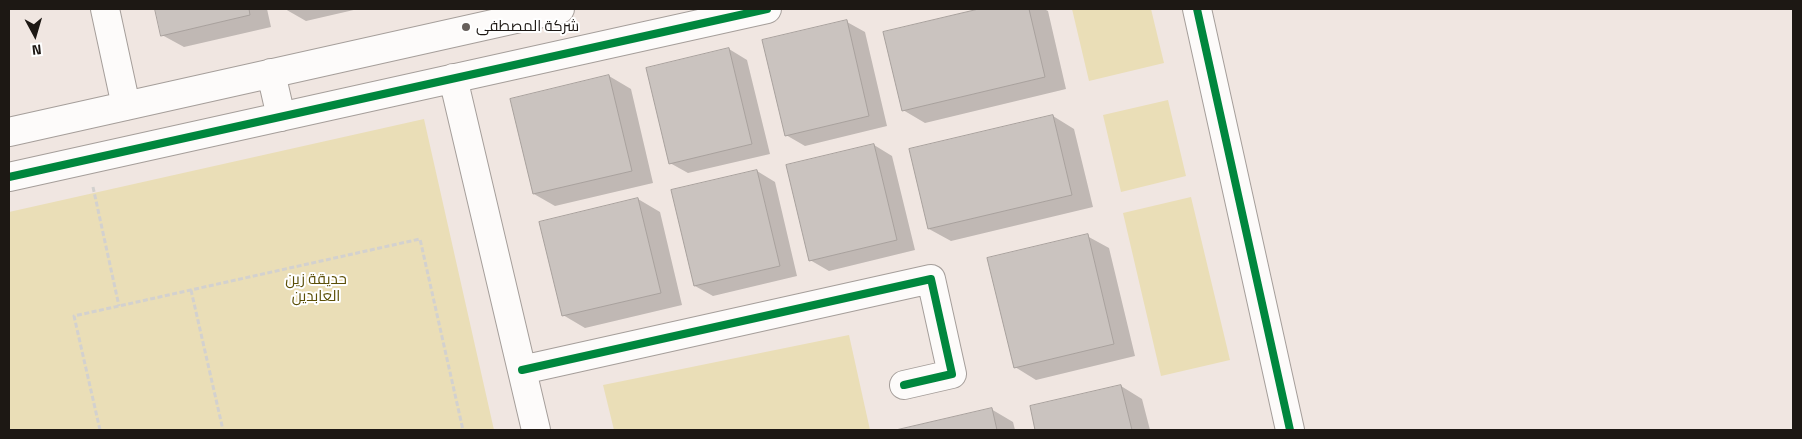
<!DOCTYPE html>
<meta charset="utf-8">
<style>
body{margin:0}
#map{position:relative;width:1802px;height:439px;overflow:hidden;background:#f0e6e1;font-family:"Titillium Web",sans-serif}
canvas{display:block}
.frame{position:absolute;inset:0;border:10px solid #1d1814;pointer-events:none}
.north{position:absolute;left:10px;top:10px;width:50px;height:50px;-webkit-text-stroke:4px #fff;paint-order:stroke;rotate:174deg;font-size:14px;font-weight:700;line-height:20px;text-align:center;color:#1d1814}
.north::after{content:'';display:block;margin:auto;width:18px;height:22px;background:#1d1814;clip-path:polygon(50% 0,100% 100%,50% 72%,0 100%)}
</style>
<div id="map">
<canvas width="1802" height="439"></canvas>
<div class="frame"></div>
<div class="north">N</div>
</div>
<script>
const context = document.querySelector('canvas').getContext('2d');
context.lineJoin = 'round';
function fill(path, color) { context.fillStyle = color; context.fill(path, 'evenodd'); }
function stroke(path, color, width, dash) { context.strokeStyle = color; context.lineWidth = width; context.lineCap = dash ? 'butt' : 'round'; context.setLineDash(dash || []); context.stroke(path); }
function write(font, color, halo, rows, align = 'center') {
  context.font = font + ' "Titillium Web",Cairo,sans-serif'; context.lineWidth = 4; context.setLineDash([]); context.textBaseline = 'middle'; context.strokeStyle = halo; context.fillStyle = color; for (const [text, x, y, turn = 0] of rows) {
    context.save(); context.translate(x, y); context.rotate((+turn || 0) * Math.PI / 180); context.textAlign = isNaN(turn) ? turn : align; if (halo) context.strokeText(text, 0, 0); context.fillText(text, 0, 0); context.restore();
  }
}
fill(new Path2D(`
 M1072,9h79l13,54 -75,18z
 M1168,100l18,76 -65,16 -18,-77z
 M424,119l70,311h-485v-218z
 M1191,197l39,163 -69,16 -38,-163z
 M849,335l21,95h-256l-11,-45z`), '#eadeb7');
fill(new Path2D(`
 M156,9h111l4,18 -87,20 -22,-12z
 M285,9h73l-52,12z
 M985,9h59l4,2 18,78 -141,34 -22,-13 -18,-77z
 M847,22l18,10 22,94 -82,20 -19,-11z
 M729,49l18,11 23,94 -82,19 -18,-10z
 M609,76l22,13 22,94 -98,23 -21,-12z
 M1053,116l21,13 19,78 -142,34 -22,-12z
 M874,145l18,11 23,94 -86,21 -19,-11z
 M757,171l18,11 22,94 -84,20 -18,-10z
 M638,199l22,13 22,93 -97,23 -22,-13z
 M1087,236l22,12 26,108 -99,24 -21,-13z
 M1121,386l21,13 8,31h-113l-6,-23z
 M991,409l22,13 2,8h-113z`), '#0003');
const building = new Path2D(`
 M155,9h94l1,6 -89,21z
 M979,9h50l16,68 -143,34 -19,-79z
 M847,20l22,96 -84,20 -23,-96z
 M729,48l23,96 -83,20 -23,-96z
 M609,75l23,96 -99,23 -23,-95z
 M1053,115l19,80 -144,34 -19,-80z
 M874,144l23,96 -88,21 -23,-96z
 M757,170l23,96 -86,20 -23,-96z
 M638,198l23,95 -99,23 -23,-94z
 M1088,234l26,110 -100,24 -27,-110z
 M1121,385l11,45h-97l-5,-24z
 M992,408l5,22h-101z`);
fill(building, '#cac3bf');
stroke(building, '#a8a19d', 1);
const minor = new Path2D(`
 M105,9l21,97
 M1197,9l93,421
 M271,73l10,44
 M453,78l83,352
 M9,132l551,-123
 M9,177l758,-168
 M522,370l409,-91 21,95 -48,11`);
stroke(minor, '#a59e9a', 30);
stroke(new Path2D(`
 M93,187l26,119
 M191,290l32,140
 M100,430l-26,-114 346,-77 43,191`), '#d3d1cf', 3, [5, 2.5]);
stroke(minor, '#fdfbfa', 28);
stroke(new Path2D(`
 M1197,9l93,421
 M9,177l758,-168
 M522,370l409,-91 21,95 -48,11`), '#00873e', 8);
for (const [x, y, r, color] of [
 [466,27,5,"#67605c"]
]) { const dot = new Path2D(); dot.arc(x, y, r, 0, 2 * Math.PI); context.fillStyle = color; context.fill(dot); stroke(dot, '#fff', 2); }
write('15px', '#1d1814', '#fff', [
 ["شركة المصطفى",476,27]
], 'left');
write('15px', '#5b4f07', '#fff', [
 ["حديقة زين",316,280],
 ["العابدين",316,297]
]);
</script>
